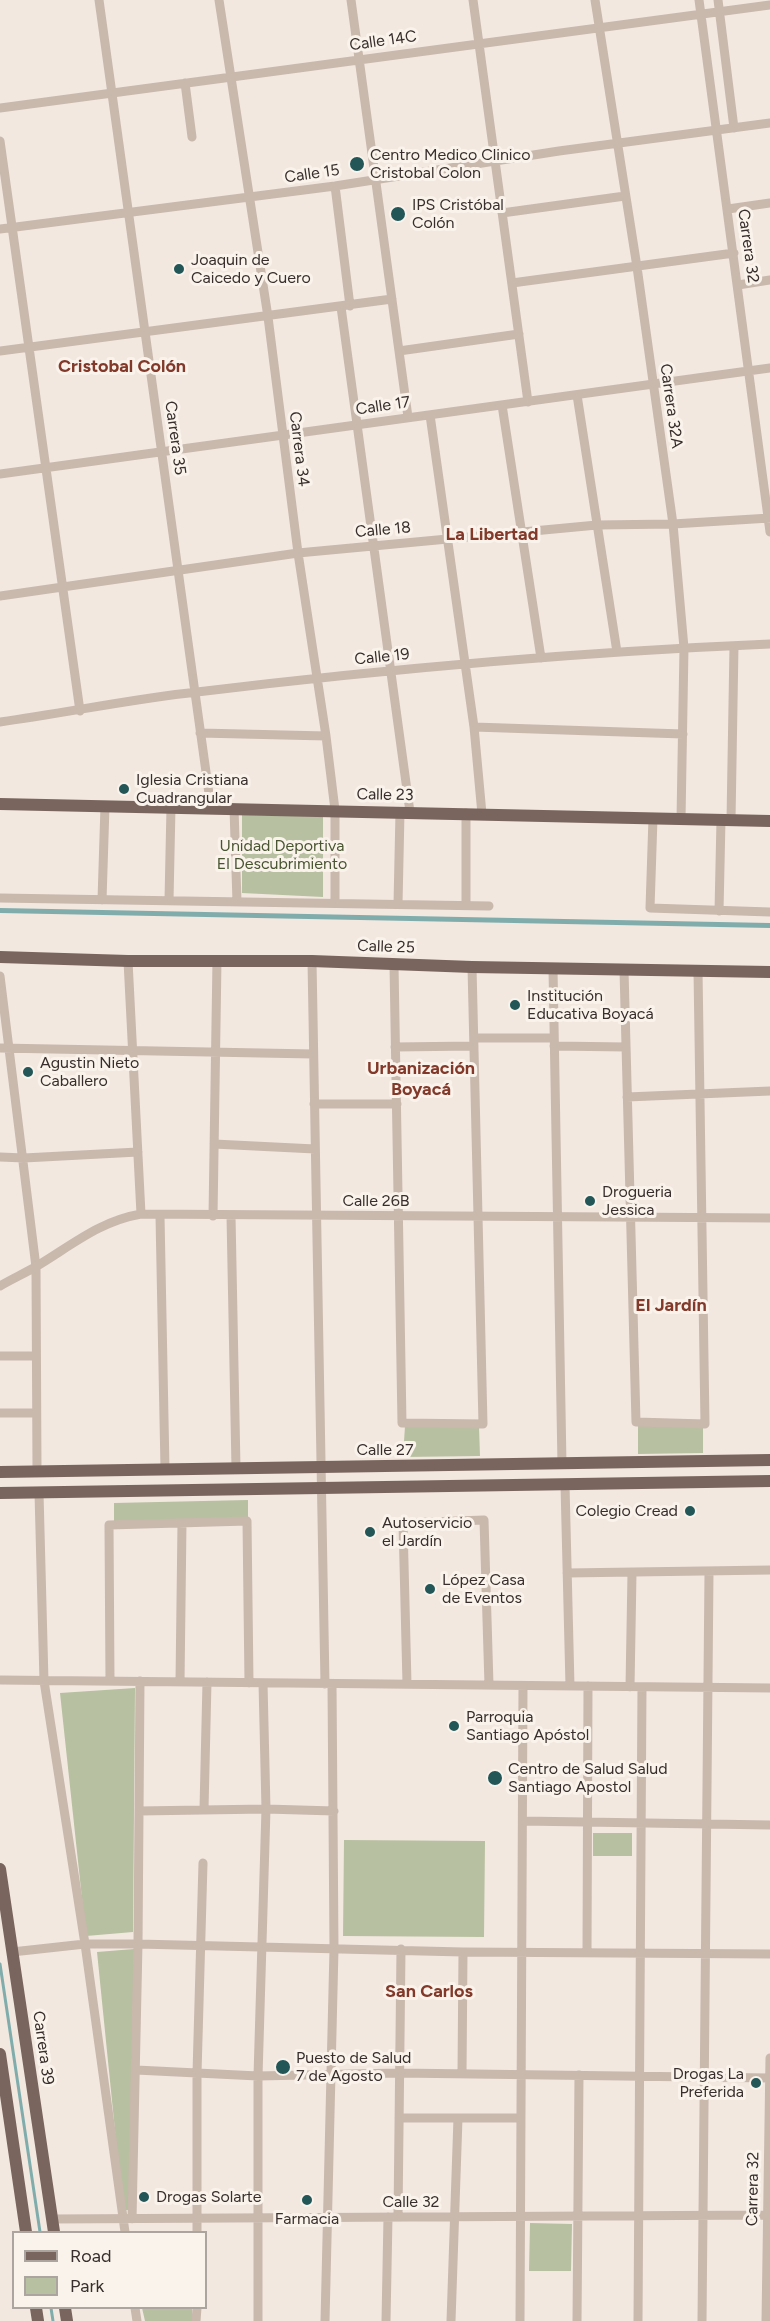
<!DOCTYPE html>
<meta charset="utf-8">
<style>
body{margin:0}
#map{position:relative;width:770px;height:2321px;overflow:hidden;background:#f2e8e0;font-family:Figtree,sans-serif}
canvas{display:block}
.legend{position:absolute;left:12px;top:2231px;width:195px;height:78px;box-sizing:border-box;background:#f9f3ec;border:2px solid #aca49f;margin:0;padding:8px 10px;list-style:none;font-size:18px;color:#382e2b}
.legend li{display:flex;align-items:center;gap:12px;height:30px}
.legend b{width:30px;border:2px solid #aca49f}
</style>
<div id="map">
<canvas width="770" height="2321"></canvas>
<ul class="legend">
<li><b style="height:8px;background:#79655d"></b>Road</li>
<li><b style="height:16px;background:#b7c0a0"></b>Park</li>
</ul>
</div>
<script>
const context = document.querySelector('canvas').getContext('2d');
context.lineJoin = 'round';
function fill(path, color) { context.fillStyle = color; context.fill(path, 'evenodd'); }
function stroke(path, color, width, dash) { context.strokeStyle = color; context.lineWidth = width; context.lineCap = dash ? 'butt' : 'round'; context.setLineDash(dash || []); context.stroke(path); }
function write(font, color, halo, rows, align = 'center') {
  context.font = font + ' Figtree,sans-serif'; context.lineWidth = 6; context.setLineDash([]); context.textBaseline = 'middle'; context.strokeStyle = halo; context.fillStyle = color; for (const [text, x, y, turn = 0] of rows) {
    context.save(); context.translate(x, y); context.rotate((+turn || 0) * Math.PI / 180); context.textAlign = isNaN(turn) ? turn : align; if (halo) context.strokeText(text, 0, 0); context.fillText(text, 0, 0); context.restore();
  }
}
fill(new Path2D(`
 M242,815l81,1v81l-81,-4z
 M638,1424l65,2v27l-65,1z
 M405,1426l74,1 1,29 -77,1z
 M248,1500v18l-134,3v-18z
 M135,1688l-2,244 -47,4 -26,-243z
 M593,1833h39v23h-39z
 M344,1840l141,1 -1,96 -141,-1z
 M134,1949l-5,261h-6l-26,-258z
 M530,2223l42,1 -1,47h-42z
 M142,2308h50v13h-47z`), '#b7c0a0');
fill(new Path2D(`
 M0,908l770,15v5l-770,-15z`), '#80adac');
stroke(new Path2D(`
 M0,1964l40,268
 M51,2308l2,13`), '#80adac', 3);
stroke(new Path2D(`
 M99,0l112,808
 M219,0l49,317 30,236 28,183 9,74v93
 M351,0l57,417
 M473,0l55,402
 M595,0l42,267 36,257 11,124 -3,171
 M699,0l71,532
 M718,0l16,128
 M185,83l7,54
 M0,108l770,-103
 M0,141l80,570
 M335,186l15,120
 M728,209l42,-6
 M502,213l123,-17
 M0,229l335,-43 224,-35 211,-28
 M512,283l222,-30
 M738,285l32,-5
 M341,307l69,505
 M0,351l392,-52
 M399,351l120,-17
 M577,395l40,257
 M502,405l39,253
 M430,415l44,312 8,87
 M0,474l770,-106
 M0,596l298,-43 75,-7 224,-21 76,-1 97,-6
 M0,722c66,-9 131,-23 197,-30 190,-23 381,-40 573,-48
 M474,727l209,7
 M200,733l126,3
 M234,808l3,94
 M653,818l-3,90 120,4
 M731,820l3,-174
 M0,898l489,8
 M102,900l3,-94
 M169,900l2,-93
 M398,904l2,-92
 M466,905v-92
 M719,911l2,-91
 M128,961l13,253
 M312,961l13,723
 M394,965l8,458 81,1 -11,-457
 M553,969l9,495
 M624,970l12,452 69,2 -7,-453
 M0,976l36,291 1,204
 M474,1038h80
 M554,1046l72,1
 M395,1047l79,-1
 M0,1048l313,6
 M627,1097l143,-6
 M314,1104h83
 M214,1144l101,5
 M0,1157l24,1 114,-6
 M160,1216l5,253
 M213,1216l4,-256
 M231,1216l5,252
 M0,1286c12,-7 25,-13 37,-20 35,-21 63,-45 104,-52l629,4
 M0,1356h36
 M0,1413h36
 M565,1485l5,201
 M39,1493l5,188 41,263 40,288
 M567,1573l203,-3
 M0,1680l770,8
 M110,1681l-1,-156 138,-4 2,162
 M180,1682l2,-159
 M407,1684l-4,-161 81,-3 5,165
 M630,1687l2,-114
 M204,1809l3,-127
 M139,1811l127,-2 68,2
 M523,1821l247,4
 M12,1952l73,-8h53l325,8 307,2
 M587,1953l1,-267
 M136,2070l122,6 141,-3 371,5
 M462,2074l1,-122
 M399,2118h122
 M398,2217l3,-268
 M52,2219l718,-4
 M132,2219l6,-275 2,-263
 M197,2232v-159l6,-210
 M135,2308l2,13
 M196,2321l1,-13
 M258,2321v-245l8,-267 -3,-126
 M325,2321l9,-372 -2,-265
 M386,2321l2,-104
 M451,2321l7,-203
 M520,2321l3,-635
 M577,2321l2,-246
 M638,2321l4,-634
 M702,2321l7,-749
 M766,2321l4,-263`), '#c9b8ac', 9);
stroke(new Path2D(`
 M0,804l770,17
 M0,957l128,4h184l160,6 298,5
 M0,1472l770,-12
 M0,1493l770,-12
 M0,1869l54,363
 M0,2054l26,178
 M36,2308l2,13
 M65,2308l2,13`), '#79655d', 12);
for (const [x, y, r, color] of [
 [357,164,8,"#225657"],
 [398,214,8,"#225657"],
 [179,269,6,"#225657"],
 [124,789,6,"#225657"],
 [515,1005,6,"#225657"],
 [28,1072,6,"#225657"],
 [590,1201,6,"#225657"],
 [690,1511,6,"#225657"],
 [370,1532,6,"#225657"],
 [430,1589,6,"#225657"],
 [454,1726,6,"#225657"],
 [495,1778,8,"#225657"],
 [283,2067,8,"#225657"],
 [756,2083,6,"#225657"],
 [144,2197,6,"#225657"],
 [307,2200,6,"#225657"]
]) { const dot = new Path2D(); dot.arc(x, y, r, 0, 2 * Math.PI); context.fillStyle = color; context.fill(dot); stroke(dot, '#f9f3ec', 2); }
write('16px', '#382e2b', '#f9f3ec', [
 ["Calle 14C",383,41,-8],
 ["Calle 15",312,174,-8],
 ["Carrera 32",748,246,82],
 ["Calle 17",383,406,-8],
 ["Carrera 32A",671,406,82],
 ["Carrera 35",175,438,82],
 ["Carrera 34",299,449,83],
 ["Calle 18",383,530,-5],
 ["Calle 19",382,657,-6],
 ["Calle 23",385,795,1],
 ["Calle 25",386,947,2],
 ["Calle 26B",376,1201],
 ["Calle 27",385,1450],
 ["Carrera 39",43,2048,82],
 ["Carrera 32",753,2189,-89],
 ["Calle 32",411,2202]
]);
write('16px', '#382e2b', '#f9f3ec', [
 ["Centro Medico Clinico",370,155],
 ["Cristobal Colon",370,173],
 ["IPS Cristóbal",412,205],
 ["Colón",412,223],
 ["Joaquin de",191,260],
 ["Caicedo y Cuero",191,278],
 ["Iglesia Cristiana",136,780],
 ["Cuadrangular",136,798],
 ["Institución",527,996],
 ["Educativa Boyacá",527,1014],
 ["Agustin Nieto",40,1063],
 ["Caballero",40,1081],
 ["Drogueria",602,1192],
 ["Jessica",602,1210],
 ["Colegio Cread",678,1511,"right"],
 ["Autoservicio",382,1523],
 ["el Jardín",382,1541],
 ["López Casa",442,1580],
 ["de Eventos",442,1598],
 ["Parroquia",466,1717],
 ["Santiago Apóstol",466,1735],
 ["Centro de Salud Salud",508,1769],
 ["Santiago Apostol",508,1787],
 ["Puesto de Salud",296,2058],
 ["7 de Agosto",296,2076],
 ["Drogas La",744,2074,"right"],
 ["Preferida",744,2092,"right"],
 ["Drogas Solarte",156,2197],
 ["Farmacia",307,2219,"center"]
], 'left');
write('16px', '#495530', '#f9f3ec', [
 ["Unidad Deportiva",282,846],
 ["El Descubrimiento",282,864]
]);
write('bold 18px', '#823929', '#f9f3ec', [
 ["Cristobal Colón",122,367],
 ["La Libertad",492,535],
 ["Urbanización",421,1069],
 ["Boyacá",421,1090],
 ["El Jardín",671,1306],
 ["San Carlos",429,1992]
]);
</script>
